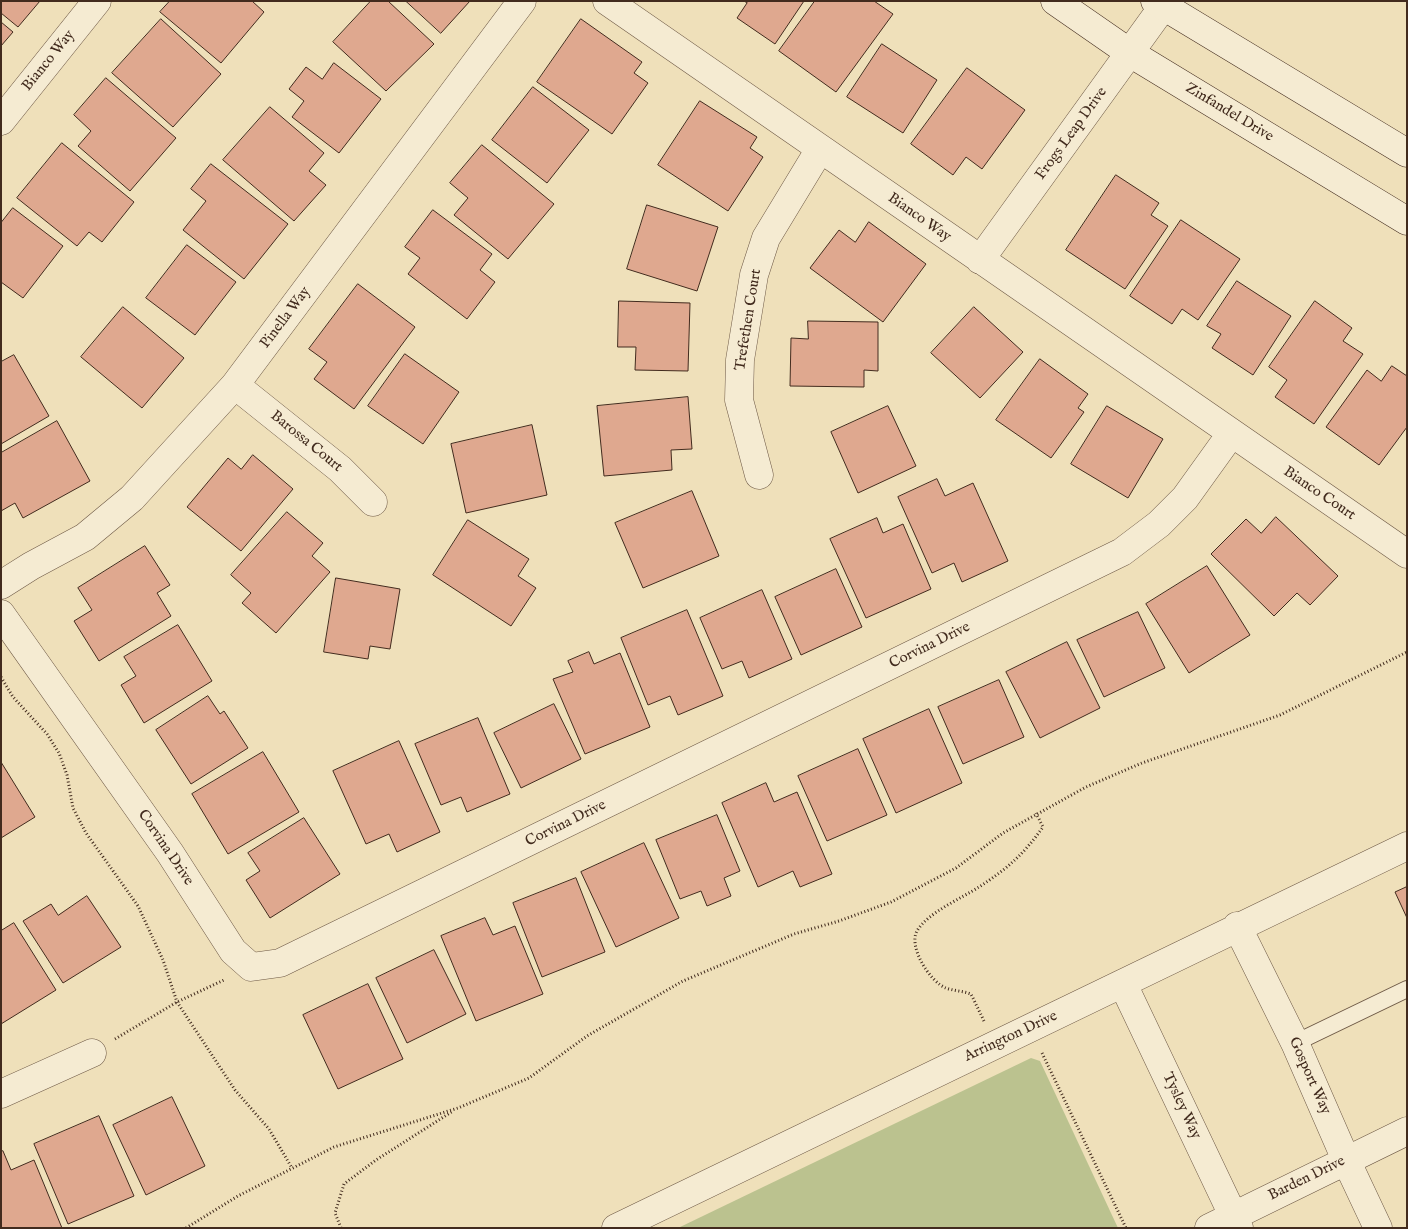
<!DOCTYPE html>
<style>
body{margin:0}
#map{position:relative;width:1408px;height:1229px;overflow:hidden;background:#efe0ba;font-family:"IM FELL English",serif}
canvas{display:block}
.frame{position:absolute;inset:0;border:2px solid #422b1e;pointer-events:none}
</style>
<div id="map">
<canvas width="1408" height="1229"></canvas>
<div class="frame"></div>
</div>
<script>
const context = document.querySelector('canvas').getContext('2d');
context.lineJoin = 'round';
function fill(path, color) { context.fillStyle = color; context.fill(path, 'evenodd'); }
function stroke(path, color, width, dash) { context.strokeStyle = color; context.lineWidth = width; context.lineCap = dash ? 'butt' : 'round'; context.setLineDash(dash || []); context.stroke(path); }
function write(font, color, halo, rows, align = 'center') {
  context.font = font + ' "IM FELL English",serif'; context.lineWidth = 4; context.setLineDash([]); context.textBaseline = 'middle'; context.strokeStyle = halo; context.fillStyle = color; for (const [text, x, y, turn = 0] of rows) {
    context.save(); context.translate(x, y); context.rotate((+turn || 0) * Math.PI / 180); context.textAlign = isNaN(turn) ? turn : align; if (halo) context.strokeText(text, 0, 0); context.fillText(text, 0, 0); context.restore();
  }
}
fill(new Path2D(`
 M1031,1058l9,3 78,167h-440z`), '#bbc28f');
const building = new Path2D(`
 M1,1h39l-22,26 -17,-14z
 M170,1h82l12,11 -43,51 -61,-51z
 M371,1h17l46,43 -48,47 -53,-49z
 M406,1h64l-29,32z
 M744,1h60l-29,43 -38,-26 10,-15z
 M815,1h59l19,13 -57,78 -57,-41z
 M161,19l60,55 -48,53 -61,-54z
 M581,19l61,43 -8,11 14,10 -36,51 -75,-52z
 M1,22l12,10 -12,14z
 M882,44l55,36 -34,53 -56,-36z
 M334,63l47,36 -42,54 -47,-36 12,-16 -15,-12 17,-22 16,12z
 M967,68l58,42 -43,59 -16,-12 -13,18 -42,-31z
 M106,78l70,60 -46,53 -52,-45 13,-15 -17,-16z
 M533,87l56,43 -42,53 -55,-43z
 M700,101l57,36 -7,11 13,9 -35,54 -70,-46z
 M270,107l54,46 -15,18 17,14 -32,36 -71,-61z
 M62,143l72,59 -32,40 -13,-10 -12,14 -60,-48z
 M482,145l72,59 -46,55 -54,-44 14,-17 -18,-15z
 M211,164l77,60 -44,55 -61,-49 23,-29 -15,-12z
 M1116,175l43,28 -8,12 17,11 -43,63 -59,-39z
 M647,205l71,22 -21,64 -70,-22z
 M13,208l50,38 -40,52 -22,-16v-59z
 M433,210l59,44 -12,16 15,12 -28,37 -59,-45 12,-16 -15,-11z
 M1181,220l59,39 -42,61 -16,-11 -10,15 -42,-28z
 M869,222l57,42 -43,58 -73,-54 29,-38 16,12z
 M187,245l49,37 -41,53 -49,-37z
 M1237,281l54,35 -38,59 -41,-27 9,-14 -14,-8z
 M358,284l57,43 -61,82 -40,-30 13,-17 -18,-13z
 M619,301l71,2 -2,68 -53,-1 1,-23h-18z
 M1315,301l37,27 -9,13 20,13 -49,70 -39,-27 12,-17 -18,-13z
 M123,307l61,51 -42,50 -61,-51z
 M974,307l49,45 -43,46 -49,-45z
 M808,321l70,1v49l-14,-1v17l-74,-1 1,-48 17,1z
 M405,354l54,38 -36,52 -55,-38z
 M14,355l35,61 -48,28v-82z
 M1040,359l48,35 -10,14 6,4 -33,46 -55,-38z
 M1392,366l15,10v51l-28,38 -53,-38 41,-57 14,11z
 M688,397l4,52 -21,1 1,20 -68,6 -7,-70z
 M888,406l28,60 -58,27 -27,-61z
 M1107,406l56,33 -35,59 -57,-34z
 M57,421l33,60 -67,37 -8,-15 -14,8v-58z
 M532,425l15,70 -81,18 -15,-69z
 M253,455l40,34 -52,62 -54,-44 41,-49 13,11z
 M937,479l8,17 28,-13 35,78 -46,21 -8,-19 -22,10 -34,-76z
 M692,491l27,65 -76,32 -28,-65z
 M287,512l36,31 -11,13 18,16 -54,61 -34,-30 9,-10 -20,-18z
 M1276,517l62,59 -28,29 -13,-12 -23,23 -63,-62 35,-35 15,14z
 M877,518l6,15 20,-9 28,65 -65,29 -36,-79z
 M468,520l61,39 -11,17 18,12 -25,38 -78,-51z
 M145,546l25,39 -13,8 14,23 -72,45 -25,-40 18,-11 -14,-22z
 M1207,566l43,69 -61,38 -43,-69z
 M836,569l26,58 -61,28 -26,-58z
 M336,578l64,11 -10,60 -20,-3 -2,13 -44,-7z
 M762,590l30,69 -43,19 -7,-17 -20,8 -22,-51z
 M687,610l36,86 -45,19 -8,-19 -22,9 -27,-67z
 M1138,612l27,56 -61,29 -27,-57z
 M178,625l34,56 -68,42 -23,-38 15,-9 -12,-19z
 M1067,642l33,66 -60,30 -34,-66z
 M589,652l5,12 26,-11 30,74 -65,27 -32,-75 20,-7 -5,-11z
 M999,680l25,57 -61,27 -25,-57z
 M208,696l12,18 4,-3 24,37 -57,36 -35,-54z
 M554,704l27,55 -60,29 -27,-55z
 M929,709l33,74 -66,30 -33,-74z
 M478,718l32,76 -43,18 -6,-15 -20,8 -26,-61z
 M399,741l41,91 -43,20 -8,-18 -23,10 -33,-73z
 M858,749l29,66 -60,26 -29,-65z
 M263,752l36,60 -71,42 -36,-60z
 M1,762l34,55 -34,21z
 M766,783l8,19 23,-10 35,82 -32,13 -7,-16 -35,16 -36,-84z
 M717,815l23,56 -16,7 7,18 -24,10 -6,-15 -21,8 -24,-59z
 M304,818l36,56 -70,44 -24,-38 14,-9 -12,-18z
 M644,843l35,75 -63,29 -35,-75z
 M576,878l29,74 -63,25 -29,-74z
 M1407,883v35l-12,-26 11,-5z
 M87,896l34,51 -58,36 -40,-62 28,-17 7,11z
 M485,918l8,17 22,-9 28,68 -67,27 -35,-85z
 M14,923l42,67 -55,34v-93z
 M434,950l32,64 -59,29 -31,-65z
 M368,984l35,75 -65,30 -35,-74z
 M172,1097l33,69 -59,29 -33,-70z
 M99,1116l35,80 -66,28 -34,-80z
 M3,1151l8,19 23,-10 28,68h-61v-76z`);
fill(building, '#dfa88f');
stroke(building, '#422b1e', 1);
const lane = new Path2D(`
 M1295,1043l112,-54`);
const street = new Path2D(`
 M607,1l800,553
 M1,121l96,-120
 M980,260l187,-259
 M235,385l105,84 33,33
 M759,475l-20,-75 1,-40 14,-85 12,-37 54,-89
 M1,585l30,-19 54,-29 47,-39 103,-113 287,-384
 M1,614l169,239 63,98 18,16 29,-4 842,-411 37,-28 26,-26 46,-64
 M1237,926l58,117 51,117 32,68
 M1123,984l116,244
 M1,1094l91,-41
 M616,1228l791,-382
 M1209,1228l198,-97`);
const secondary = new Path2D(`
 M1055,1l75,52 277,168
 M1155,1l252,152`);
stroke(lane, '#6d5845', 18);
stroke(street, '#6d5845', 29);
stroke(secondary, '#422b1e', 29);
stroke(new Path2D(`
 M1,677l12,20 34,37 12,19 8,22 6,33 13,25 52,73 25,54 14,42 58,88 34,39 23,39
 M984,1021l-13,-27c-8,-3 -17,-3 -25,-6 -16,-6 -38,-41 -29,-57 10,-18 45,-33 62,-44 28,-18 45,-33 64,-60l-7,-14
 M115,1039l62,-37 47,-22
 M1042,1053l84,175
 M186,1228l52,-32 96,-49 124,-39 71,-30 58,-42 96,-55 111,-47 45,-13 52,-19 65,-34 47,-35 83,-46 56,-24 138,-48 127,-63
 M341,1228l-6,-15 9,-29 32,-24 77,-49`), '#422b1e', 3, [1, 2.5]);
stroke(lane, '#f5ebd2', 16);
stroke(street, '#f5ebd2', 28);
stroke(secondary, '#f5ebd2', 28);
write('15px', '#422b1e', '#f5ebd2', [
 ["Bianco Way",49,61,-51],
 ["Zinfandel Drive",1229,113,31],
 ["Frogs Leap Drive",1072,134,-54],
 ["Bianco Way",919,218,35],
 ["Pinella Way",286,318,-53],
 ["Trefethen Court",749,320,-81],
 ["Barossa Court",306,442,39],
 ["Bianco Court",1319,494,34],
 ["Corvina Drive",930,646,-26],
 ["Corvina Drive",566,824,-26],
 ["Corvina Drive",165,848,56],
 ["Arrington Drive",1011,1037,-25],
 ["Gosport Way",1309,1076,66],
 ["Tysley Way",1181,1106,65],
 ["Barden Drive",1307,1179,-26]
]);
</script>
